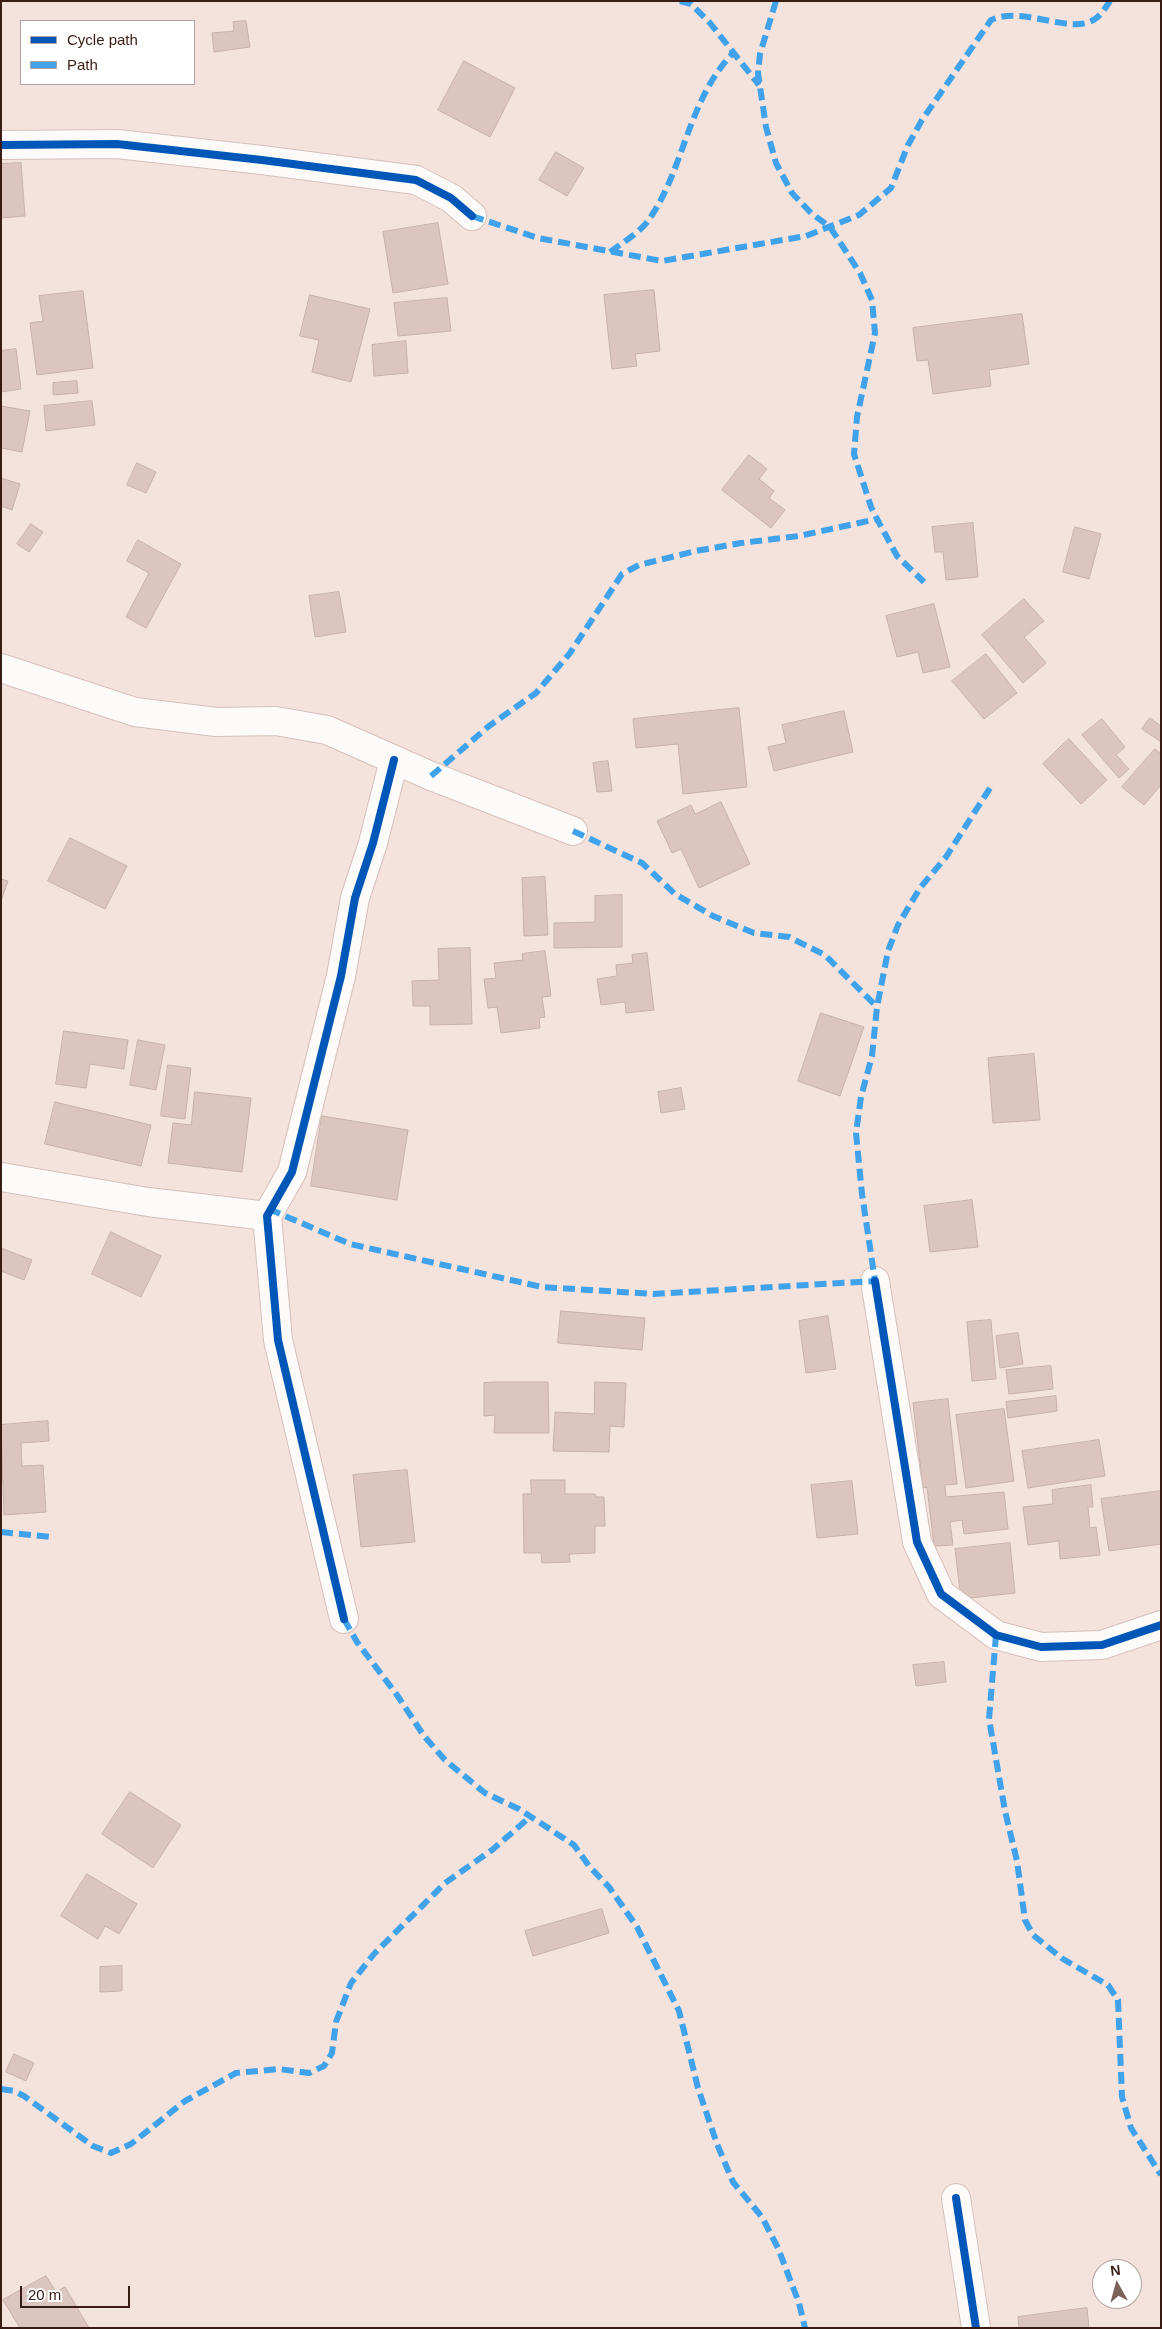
<!DOCTYPE html>
<style>
body{margin:0}
#map{position:relative;width:1162px;height:2329px;overflow:hidden;background:#f4e2dd;font-family:Arial,sans-serif}
canvas{display:block}
.frame{position:absolute;inset:0;border:2px solid #391c13;pointer-events:none}
.legend{position:absolute;left:20px;top:20px;width:175px;height:65px;box-sizing:border-box;background:#fff;border:1px solid #b0a4a1;margin:0;padding:6px 9px;list-style:none;font-size:15px;color:#391c13}
.legend li{display:flex;align-items:center;gap:10px;height:25px}
.legend b{width:25px;border:1px solid #b0a4a1}
.north{position:absolute;left:1092px;top:2259px;width:50px;height:50px;box-sizing:border-box;background:#fff;border:1px solid #b0a4a1;border-radius:50%;rotate:353deg;font-size:14px;font-weight:700;line-height:20px;text-align:center;color:#391c13}
.north::after{content:'';display:block;margin:auto;width:18px;height:22px;background:#7a615a;clip-path:polygon(50% 0,100% 100%,50% 72%,0 100%)}
.scale{position:absolute;left:20px;top:2286px;width:110px;height:22px;box-sizing:border-box;border:2px solid #391c13;border-top:0;padding-left:6px;font-size:15px;line-height:18px;white-space:nowrap;color:#391c13;-webkit-text-stroke:4px #fff;paint-order:stroke}
</style>
<div id="map">
<canvas width="1162" height="2329"></canvas>
<div class="frame"></div>
<ul class="legend">
<li><b style="height:6px;background:#0057b8"></b>Cycle path</li>
<li><b style="height:6px;background:#3fa2ea"></b>Path</li>
</ul>
<div class="north">N</div>
<div class="scale">20 m</div>
</div>
<script>
const context = document.querySelector('canvas').getContext('2d');
context.lineJoin = 'round';
function fill(path, color) { context.fillStyle = color; context.fill(path, 'evenodd'); }
function stroke(path, color, width, dash) { context.strokeStyle = color; context.lineWidth = width; context.lineCap = dash ? 'butt' : 'round'; context.setLineDash(dash || []); context.stroke(path); }
const building = new Path2D(`
 M246,21l4,26 -36,5 -2,-19 22,-2 -1,-9z
 M464,61l51,27 -25,49 -52,-27z
 M556,152l28,16 -17,28 -28,-16z
 M21,163l4,53 -24,2v-54z
 M438,223l10,61 -55,9 -10,-61z
 M654,290l6,61 -25,3 2,12 -25,3 -8,-74z
 M83,291l10,77 -56,7 -7,-52 13,-2 -4,-25z
 M310,295l60,14 -19,73 -39,-10 7,-32 -19,-4z
 M447,298l4,33 -53,5 -4,-33z
 M1022,314l7,50 -40,6 2,16 -58,8 -5,-34 -11,1 -4,-33z
 M406,341l2,32 -34,3 -2,-31z
 M16,349l5,40 -20,3v-41z
 M77,381l1,12 -25,2v-12z
 M92,401l3,24 -49,6 -2,-25z
 M1,406l29,5 -8,41 -21,-4z
 M749,455l18,14 -8,10 15,12 -5,7 16,12 -14,18 -49,-38z
 M137,463l19,9 -10,21 -19,-8z
 M1,478l19,6 -8,26 -11,-4z
 M973,523l5,54 -32,3 -3,-28h-8l-3,-25z
 M31,524l12,8 -14,20 -12,-8z
 M1075,527l26,7 -12,45 -26,-7z
 M138,540l43,24 -35,64 -20,-11 23,-44 -22,-12z
 M339,592l7,40 -31,5 -6,-41z
 M1024,599l20,22 -20,16 22,26 -23,20 -41,-48z
 M934,604l16,63 -27,6 -5,-21 -21,5 -11,-41z
 M986,654l31,39 -33,26 -32,-38z
 M739,708l8,79 -64,7 -5,-50 -42,4 -3,-29z
 M844,711l9,41 -79,19 -6,-24 18,-4 -4,-18z
 M1150,718l11,8v16l-19,-13z
 M1102,719l23,28 -9,8 13,14 -10,9 -37,-43z
 M1069,739l38,41 -26,24 -38,-40z
 M1155,749l6,5v31l-17,20 -22,-18z
 M608,761l4,30 -15,1 -4,-29z
 M721,802l29,62 -51,24 -18,-39 -9,4 -15,-32 34,-16 4,9z
 M70,838l57,28 -22,43 -57,-28z
 M545,877l3,58 -24,1 -2,-58z
 M1,879l7,2 -7,20z
 M622,895v52l-68,1v-25l41,-1v-26z
 M470,948l2,76 -42,1v-19h-17l-1,-25 27,-1 -1,-31z
 M545,951l6,45 -9,1 3,20 -6,1 1,10 -39,5 -4,-26 -9,1 -4,-29 12,-1 -2,-15 29,-3 -1,-6z
 M647,953l7,57 -28,3 -1,-11 -24,3 -4,-26 20,-3 -1,-11 17,-2 -1,-8z
 M821,1013l43,14 -24,69 -42,-15z
 M64,1031l64,9 -4,29 -34,-5 -4,24 -30,-4z
 M138,1040l27,5 -9,45 -26,-5z
 M1034,1054l6,66 -47,3 -5,-65z
 M168,1065l23,3 -6,51 -24,-3z
 M681,1088l4,21 -24,4 -3,-21z
 M195,1092l56,6 -9,74 -74,-9 5,-40 18,2z
 M55,1102l96,23 -10,41 -96,-22z
 M322,1116l86,14 -11,70 -86,-14z
 M972,1200l6,47 -48,5 -6,-46z
 M111,1232l50,24 -20,41 -49,-23z
 M1,1248l31,12 -8,20 -23,-9z
 M561,1311l84,7 -3,32 -84,-7z
 M828,1316l8,53 -30,4 -7,-52z
 M991,1320l5,59 -24,2 -5,-59z
 M1018,1333l5,31 -23,4 -4,-32z
 M1051,1366l2,23 -44,5 -3,-24z
 M495,1382h53l1,51h-55l1,-18 -11,1v-33z
 M595,1382l31,1 -2,44 -14,-1 -1,26 -56,-1 2,-39 39,2z
 M1056,1396l1,15 -49,7 -2,-16z
 M948,1399l9,85 -12,1 1,12 58,-5 4,37 -44,5 -2,-14 -12,2 3,23 -19,1 -7,-59 -4,1 -10,-85z
 M1004,1409l10,72 -48,7 -10,-73z
 M48,1421l1,20 -28,2 1,23 21,-1 3,47 -42,3 -3,-90z
 M1099,1440l6,36 -77,12 -6,-37z
 M407,1470l8,72 -54,5 -8,-72z
 M531,1480h34v14h30l1,3h8l1,29h-10v27l-26,1 1,8 -28,1 -1,-10h-17l-1,-59h8z
 M852,1481l6,53 -41,4 -6,-53z
 M1091,1485l2,22h-5l2,21 6,-1 4,28 -40,4 -1,-18 -31,4 -5,-38 30,-3 -1,-14z
 M1161,1491v53l-52,7 -8,-52z
 M1010,1543l5,50 -54,6 -6,-50z
 M944,1662l2,20 -30,4 -3,-21z
 M130,1792l51,33 -28,43 -51,-34z
 M87,1874l50,30 -18,30 -14,-8 -7,13 -37,-23z
 M602,1909l7,24 -76,23 -8,-25z
 M122,1966v25l-22,1v-25z
 M14,2054l20,9 -8,18 -20,-9z
 M46,2276l10,16 9,-5 24,41h-69l-17,-28z
 M1087,2308l2,20h-70l-1,-11z`);
fill(building, '#dcc5be');
stroke(building, '#c7b1aa', 1);
const street = new Path2D(`
 M1,145l116,-1 145,16 154,20 35,18 21,18
 M1,668l134,44 81,10 60,-1 51,9 104,46 142,55
 M1,1177l147,25 119,14
 M875,1281l42,261 24,52 55,41 45,12 61,-2 59,-20
 M344,1619l-66,-279 -11,-124 25,-44 49,-196 14,-78 18,-55 21,-83
 M956,2198l20,130`);
stroke(street, '#d7c0b9', 30);
stroke(street, '#fdfbfa', 28);
stroke(new Path2D(`
 M680,1l11,3 19,19 49,62
 M776,1l-16,53 -2,19 8,54 10,36 16,30 19,20 19,14 30,46 12,27 3,33 -18,84 -3,37 17,53 6,12 20,37 27,26
 M472,216l66,22 124,23 144,-25 53,-21 32,-27 17,-43 14,-25 69,-100c33,-15 80,16 104,-1 6,-4 11,-12 15,-18
 M610,252c12,-9 29,-19 38,-31 37,-52 39,-121 86,-169
 M431,776l58,-50 47,-33 34,-40 52,-79 17,-9 57,-14 45,-8 58,-7 78,-17
 M573,831l69,32 33,31 38,22 41,17 35,4 36,18 52,52
 M269,1209l81,35 192,43 111,7 222,-13 -13,-87 -6,-61 5,-36 11,-41 5,-49 11,-56 10,-26 22,-37 26,-31 44,-69
 M1,1532l50,5
 M344,1619l13,23 40,53 27,41 21,24 40,33 34,16 55,36 15,21 20,21 28,40 42,84 19,77 19,56 16,38 29,35 16,31 21,55 6,25
 M996,1635l-7,84 16,92 12,50 8,59 8,15 30,24 45,26 10,15 4,97 9,31 30,47
 M1,2089l13,2 10,5 69,50 18,7 20,-9 54,-43 51,-28 43,-4 30,4 15,-7 8,-13 4,-31 15,-39 23,-29 71,-71 47,-33 38,-33`), '#3fa2ea', 6, [12, 6]);
stroke(new Path2D(`
 M1,145l116,-1 145,16 154,20 35,18 21,18
 M875,1281l42,261 24,52 55,41 45,12 61,-2 59,-20
 M344,1619l-66,-279 -11,-124 25,-44 49,-196 14,-78 18,-55 21,-83
 M956,2198l20,130`), '#0057b8', 8);
</script>
